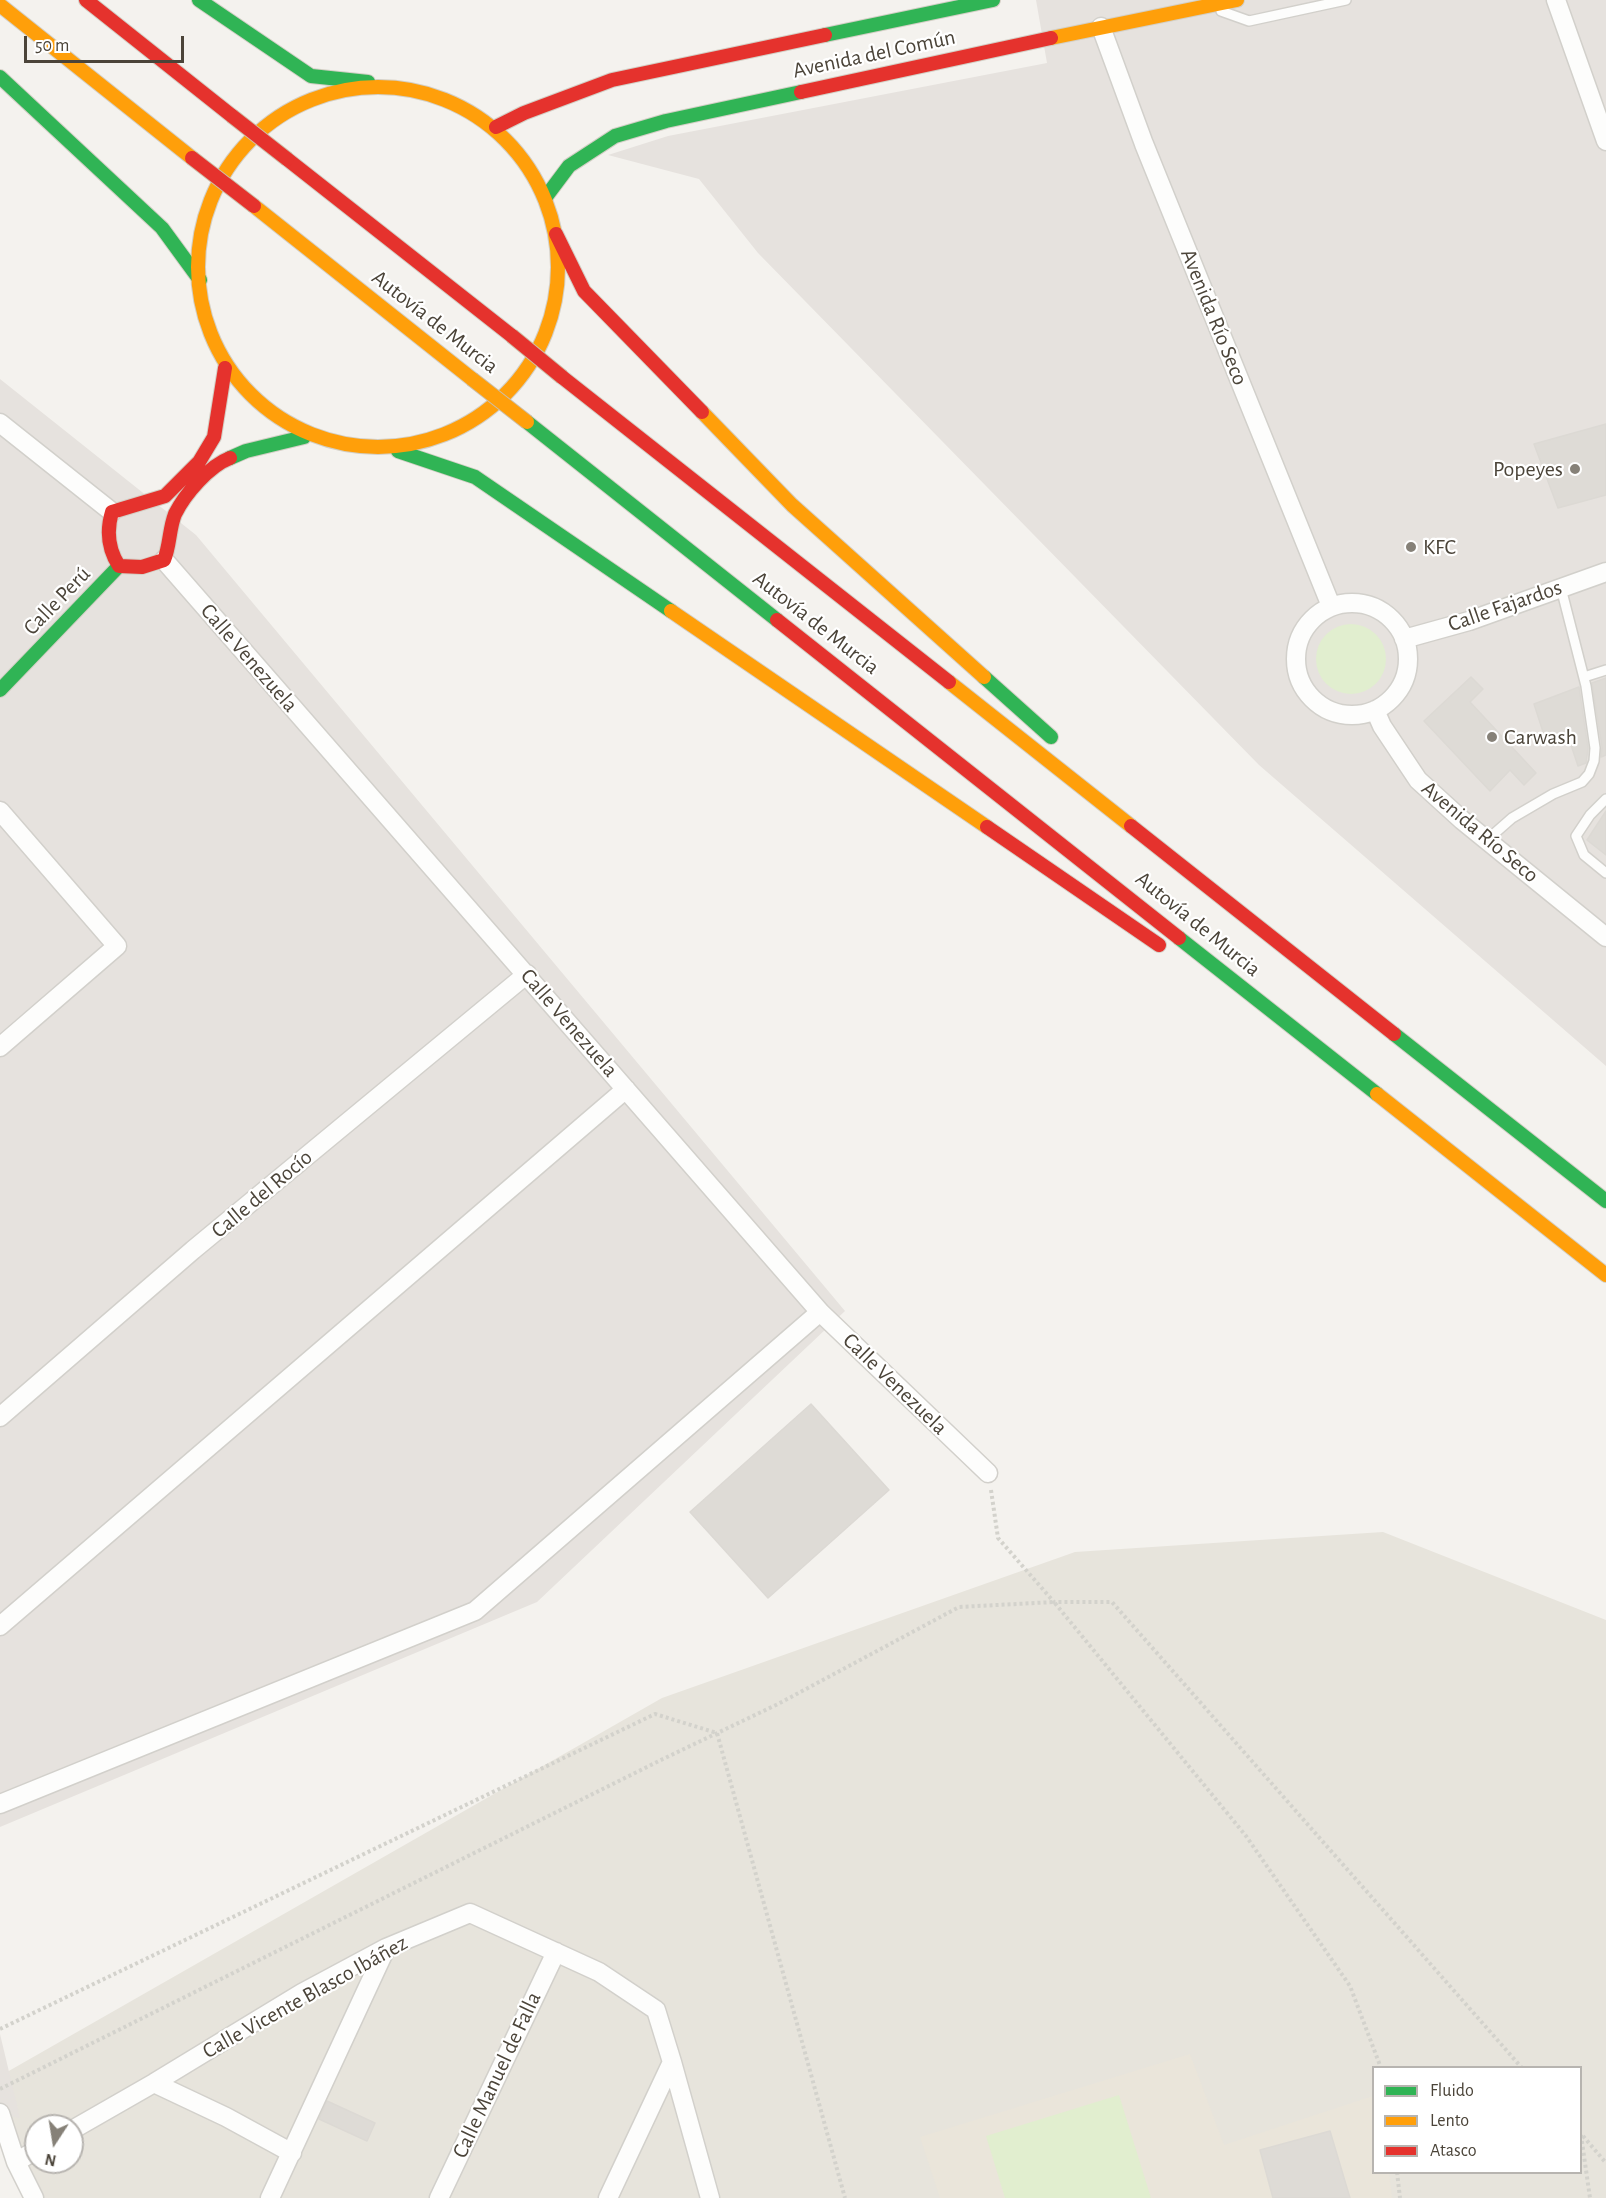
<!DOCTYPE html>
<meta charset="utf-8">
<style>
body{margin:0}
#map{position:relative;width:1606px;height:2198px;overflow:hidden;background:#f4f2ee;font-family:"Alegreya Sans",sans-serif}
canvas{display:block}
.legend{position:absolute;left:1372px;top:2066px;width:210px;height:108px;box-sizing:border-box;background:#fff;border:2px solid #b7b4b0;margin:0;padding:8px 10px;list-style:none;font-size:18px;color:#4b4439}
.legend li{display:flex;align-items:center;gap:12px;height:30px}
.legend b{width:30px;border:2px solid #b7b4b0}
.north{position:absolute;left:24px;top:2114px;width:60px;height:60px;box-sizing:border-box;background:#fff;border:2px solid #b7b4b0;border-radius:50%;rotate:192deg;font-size:16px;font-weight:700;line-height:24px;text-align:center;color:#4b4439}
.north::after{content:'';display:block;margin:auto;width:21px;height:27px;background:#868178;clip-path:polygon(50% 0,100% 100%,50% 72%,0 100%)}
.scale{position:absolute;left:24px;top:36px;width:160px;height:27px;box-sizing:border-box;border:3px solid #4b4439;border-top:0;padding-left:8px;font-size:18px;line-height:21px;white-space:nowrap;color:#4b4439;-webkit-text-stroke:4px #fff;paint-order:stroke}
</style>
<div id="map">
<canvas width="1606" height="2198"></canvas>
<ul class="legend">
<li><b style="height:8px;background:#30b455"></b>Fluido</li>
<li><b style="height:8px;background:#ff9f0a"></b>Lento</li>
<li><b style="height:8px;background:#e5322d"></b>Atasco</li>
</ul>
<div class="north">N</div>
<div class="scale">50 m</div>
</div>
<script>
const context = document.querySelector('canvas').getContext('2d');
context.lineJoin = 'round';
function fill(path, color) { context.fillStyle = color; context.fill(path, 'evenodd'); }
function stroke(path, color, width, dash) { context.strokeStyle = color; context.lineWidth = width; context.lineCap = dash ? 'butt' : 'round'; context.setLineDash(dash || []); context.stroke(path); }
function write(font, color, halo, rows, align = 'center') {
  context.font = font + ' "Alegreya Sans",sans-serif'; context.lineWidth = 4.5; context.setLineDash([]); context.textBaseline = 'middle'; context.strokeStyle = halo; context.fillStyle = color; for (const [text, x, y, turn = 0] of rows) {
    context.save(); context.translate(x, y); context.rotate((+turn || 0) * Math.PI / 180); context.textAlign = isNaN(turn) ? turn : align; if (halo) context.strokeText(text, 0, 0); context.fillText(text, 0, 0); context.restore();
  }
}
fill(new Path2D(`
 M1383,1532l223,88v578h-1569l-37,-76v-46l662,-378 413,-146zM1374,2068h206v104h-206zM36,2126h36v36h-36z`), '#e7e4dc');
fill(new Path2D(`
 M1036,0h570v1066l-347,-301 -501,-512 -59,-74 -91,-24 60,-19 379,-73z
 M0,379l196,156 649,776 -308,291 -537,225z
 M0,2034l20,84 -20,-4z`), '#e6e2de');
fill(new Path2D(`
 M1190,2054l34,91 149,-49 1,76 15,1 3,25h-452l-20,-61z`), '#eae5da');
fill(new Path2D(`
 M1316 659a35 35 0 1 1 70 0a35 35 0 1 1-70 0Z
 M1119,2095l32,103h-146l-19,-62z`), '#e1eecf');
const building = new Path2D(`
 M1606,424v71l-48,13 -24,-64z
 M1471,677l12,12 -13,13 66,71 -12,12 -14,-15 -20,21 -66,-70z
 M1606,678v77l-5,2 1,-10 -10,-64z
 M1579,687l9,61 -2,15 -8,3 -11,-33 -21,8 -12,-37z
 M1606,811v44l-19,-15z
 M811,1404l78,86 -121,108 -78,-86z
 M327,2101l48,22 -8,18 -48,-22z
 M1330,2131l20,67h-77l-13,-48z`);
fill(building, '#dedbd6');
stroke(building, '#dcd9d4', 1.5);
const lane = new Path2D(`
 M1221,11l28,10 97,-21
 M1584,677l22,-7
 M1606,799l-16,16 -14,21 8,19 22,18
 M1487,840l25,-22 41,-24 29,-12 7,-8 5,-13 1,-13 -9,-62 -25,-98`);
const street = new Path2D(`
 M1556,0l50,141
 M1101,27l43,117 187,462
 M0,423l112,89
 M164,560l656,752 168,161
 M1296 659a56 56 0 1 1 112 0a56 56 0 1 1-112 0Z
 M1404,639l65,-18 137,-49
 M1375,710l7,16 36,54 44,40 144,117
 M0,811l117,135 -117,101
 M0,1417l193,-167 334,-276
 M0,1626l626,-537
 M0,1804l475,-193 345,-299
 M154,2083l72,34 66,36
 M0,2113l16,49 18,36
 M72,2130l82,-47 148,-90 84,-45 84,-35 129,59 57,38 16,52 38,136
 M16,2162l20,-12
 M270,2198l116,-250
 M439,2198l117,-246
 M608,2198l64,-136`);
const fast = new Path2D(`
 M199,0l112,76 57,6
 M825,35l168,-35
 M0,77l162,151 38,52
 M545,198l24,-32 46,-30 51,-15 135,-29
 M527,422l250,198
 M398,451l77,26 196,134
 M230,458l16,-7 58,-14
 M984,677l67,60
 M0,690l119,-124
 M1179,938l198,156
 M1394,1034l212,167`);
const slow = new Path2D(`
 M0,5l192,153
 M1051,38l186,-38
 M198 267a180 180 0 1 1 360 0a180 180 0 1 1-360 0Z
 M254,206l218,173
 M702,412l90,93 192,172
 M671,611l316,216
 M949,682l182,144
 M1377,1094l229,181`);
const jam = new Path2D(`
 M86,0l146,116
 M801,92l250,-54
 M496,127l28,-14 88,-33 213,-45
 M287,159l225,177
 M556,234l28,57 118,121
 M225,368l-11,69 -15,25 -34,34 -53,16c-6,20 -4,37 7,54l23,1 22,-7c6,-14 5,-31 11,-46 10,-20 34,-48 55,-56
 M562,377l387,305
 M777,620l402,318
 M1131,826l263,208
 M987,827l172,118`);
stroke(lane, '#d2d0cb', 12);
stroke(street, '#d2d0cb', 21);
stroke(fast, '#d3cfc5', 16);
stroke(slow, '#d3cfc5', 16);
stroke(jam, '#d3cfc5', 16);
stroke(new Path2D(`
 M991,1490l7,48 56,64h58l410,466
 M0,2029l655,-315 62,19 128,465
 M0,2089l663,-330 115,-55 181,-97 95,-5 192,234 104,150 31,82
 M1581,2135l9,63
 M1583,2136l23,27
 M1397,2172l3,26`), '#d3d2cc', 4, [3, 3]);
stroke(lane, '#fdfdfc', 9);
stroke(street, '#fdfdfc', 18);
stroke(fast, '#30b455', 14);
stroke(slow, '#ff9f0a', 14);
stroke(jam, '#e5322d', 14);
const slowBridge = new Path2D(`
 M472,379l55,43`);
const jamBridge = new Path2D(`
 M232,116l55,43
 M192,158l62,48
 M512,336l50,41`);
stroke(slowBridge, '#ccbfa9', 16, []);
stroke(jamBridge, '#ccbfa9', 16, []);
stroke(slowBridge, '#ff9f0a', 14);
stroke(jamBridge, '#e5322d', 14);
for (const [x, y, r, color] of [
 [1575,469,6,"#868178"],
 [1411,547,6,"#868178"],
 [1492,737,6,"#868178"]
]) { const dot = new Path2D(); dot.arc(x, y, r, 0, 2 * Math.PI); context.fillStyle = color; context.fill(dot); stroke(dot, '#fff', 2); }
write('22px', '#4b4439', '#fff', [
 ["Avenida del Común",874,54,-12],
 ["Avenida Río Seco",1214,317,68],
 ["Autovía de Murcia",435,322,38],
 ["Calle Perú",57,601,-46],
 ["Calle Fajardos",1505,606,-19],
 ["Autovía de Murcia",816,623,38],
 ["Calle Venezuela",249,658,49],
 ["Avenida Río Seco",1480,832,40],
 ["Autovía de Murcia",1198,924,39],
 ["Calle Venezuela",569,1023,49],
 ["Calle del Rocío",262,1194,-40],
 ["Calle Venezuela",895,1384,44],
 ["Calle Vicente Blasco Ibáñez",305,1997,-29],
 ["Calle Manuel de Falla",497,2075,-65]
]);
write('22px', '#4b4439', '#fff', [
 ["Popeyes",1563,469,"right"],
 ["KFC",1423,547],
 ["Carwash",1504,737]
], 'left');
</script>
